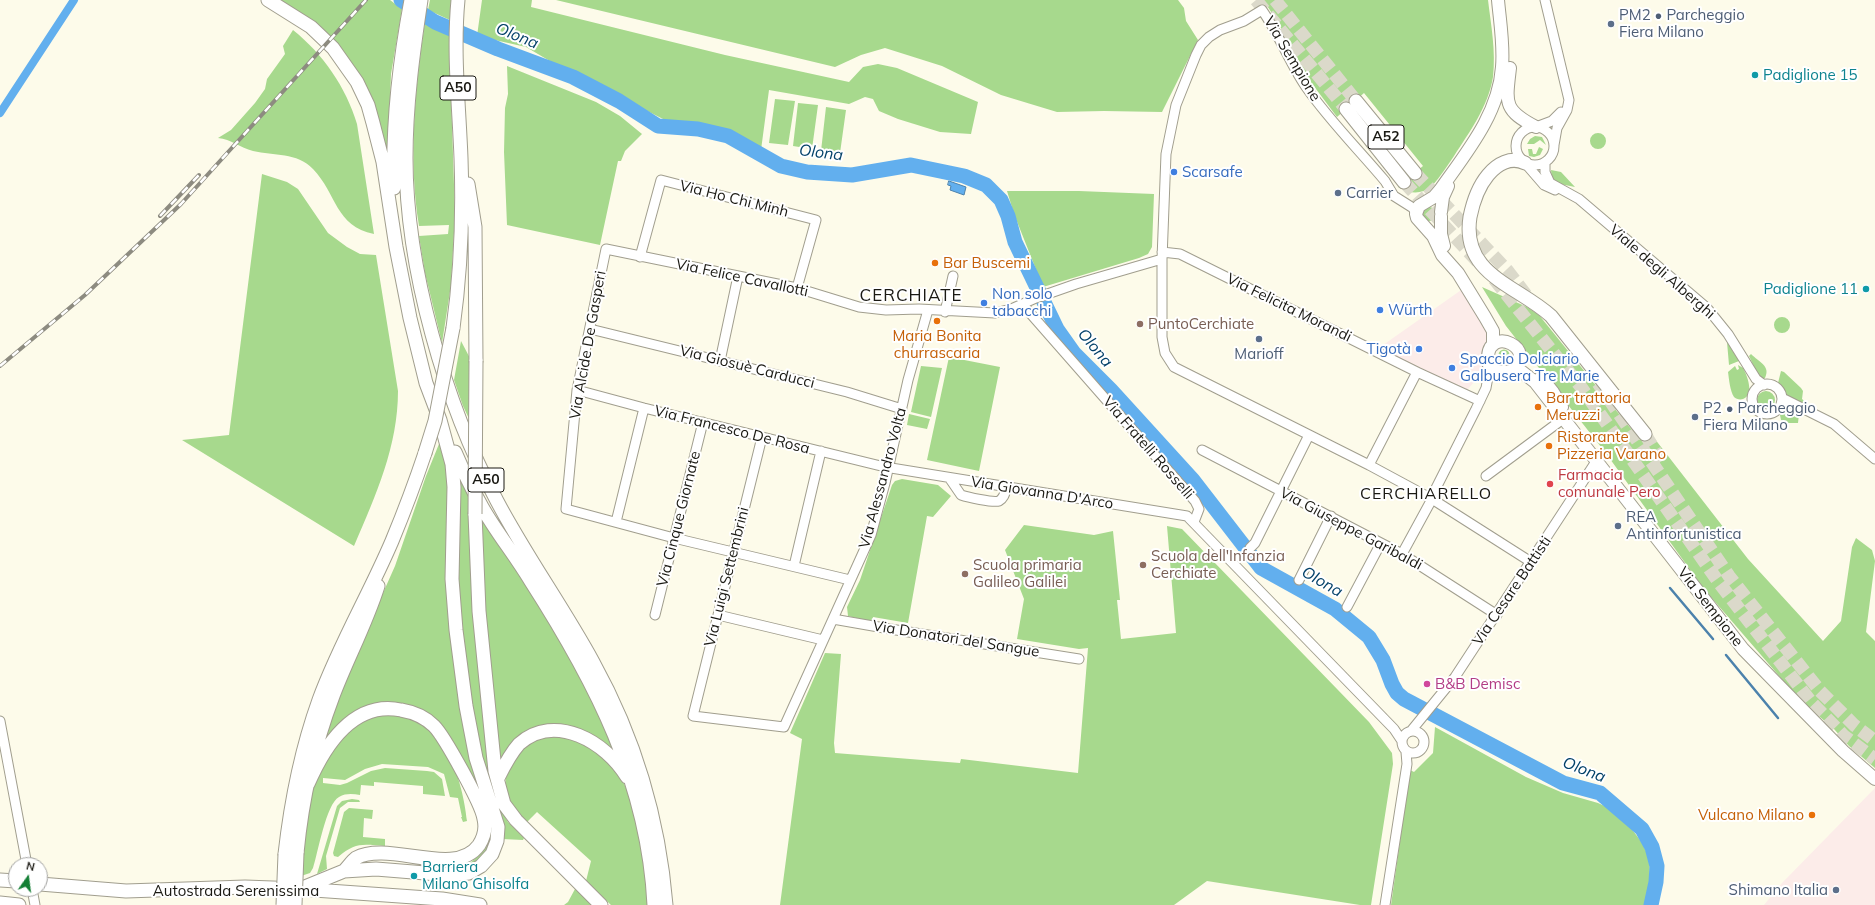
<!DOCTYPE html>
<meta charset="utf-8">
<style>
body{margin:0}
#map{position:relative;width:1875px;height:905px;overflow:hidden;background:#fdfbea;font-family:Mulish,sans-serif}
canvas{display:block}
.north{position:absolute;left:8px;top:857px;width:40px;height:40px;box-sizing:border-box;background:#fff;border:1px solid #a3a3a1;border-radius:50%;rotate:14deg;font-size:11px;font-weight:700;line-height:16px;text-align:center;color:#1a1913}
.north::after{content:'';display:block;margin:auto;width:14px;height:18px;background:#147f35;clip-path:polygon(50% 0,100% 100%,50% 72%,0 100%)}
</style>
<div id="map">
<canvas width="1875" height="905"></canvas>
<div class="north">N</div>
</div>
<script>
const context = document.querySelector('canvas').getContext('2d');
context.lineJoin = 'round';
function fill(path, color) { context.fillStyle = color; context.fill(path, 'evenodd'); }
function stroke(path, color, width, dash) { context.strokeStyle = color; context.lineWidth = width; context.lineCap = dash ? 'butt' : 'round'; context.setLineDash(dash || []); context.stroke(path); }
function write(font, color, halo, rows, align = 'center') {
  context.font = font + ' Mulish,sans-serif'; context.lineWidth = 4; context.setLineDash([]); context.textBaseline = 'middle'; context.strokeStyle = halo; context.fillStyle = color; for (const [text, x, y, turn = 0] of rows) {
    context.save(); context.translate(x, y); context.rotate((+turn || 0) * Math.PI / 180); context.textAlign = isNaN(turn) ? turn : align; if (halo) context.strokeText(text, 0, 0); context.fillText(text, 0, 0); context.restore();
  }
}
fill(new Path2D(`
 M1464,288l26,45 -5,37 -18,20 -91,-40z
 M1875,788v117h-111l18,-22z`), '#fcece9');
fill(new Path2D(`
 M276,0h114l12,9 -11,65 -3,85 -24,-74z
 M430,0h21l-1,20 -22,-10z
 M482,0h50l-1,7 194,48 124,27 14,-15 15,-3 19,4 81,34 -7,32 -31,-2 -42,-13 -19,-8 -6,-12 -8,-2 -16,7 -80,-14 -8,60 -48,-24 -44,-4 -109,-55 -34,-20 -49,-11z
 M556,0h622l6,8 2,13 12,19 -36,72 -58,-1 -47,1 -56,-17 -59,-29 -57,-18 -24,7 -26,12z
 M1263,0h225c3,25 8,51 5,77 -5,30 -23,54 -39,79 -7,10 -14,21 -22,30 -11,9 -22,8 -34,1l25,-21 -59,-73 -27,24 -27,-36 -34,-62z
 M425,22l24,12 6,181 -4,70 -9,58 -17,-70 -6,-37 29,-2 1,-9 -30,1c-11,-68 -4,-137 6,-204z
 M293,30c30,24 53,57 64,94l17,110c-39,-8 -37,-40 -61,-65 -16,-17 -39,-13 -60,-18 -13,-3 -22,-12 -35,-13l13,-8 24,-27 10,-14 2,-10 18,-25 -2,-8z
 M507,66l89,36 24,14 22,18 -17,17 -4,10h-3l-18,84 -93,-20 -3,-73 1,-44 3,-14z
 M775,99l20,2 -7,44 -19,-2z
 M798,103l20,2 -6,44 -19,-3z
 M826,107l20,3 -6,43 -19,-2z
 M1590 141a8 8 0 1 1 16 0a8 8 0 1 1-16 0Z
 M1535,136l7,1 4,8 -6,-5 -6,4h-7l3,-5z
 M1539,147l4,2 -3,6 -6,2 -5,-1 -1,-7h4l1,5h3z
 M1551,170l10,2 14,15 -15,-3 -8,-4z
 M262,174l25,8 11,7 30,44 19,14 13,7 16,1 22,136c0,55 -22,104 -44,155l-172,-106 47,-5z
 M1007,191h72l75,3 -2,53 -4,7 -9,4 -96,29 -29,-73z
 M1422 214a7 7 0 1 1 14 0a7 7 0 1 1-14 0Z
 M1482,287l45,20 12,8 101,125 11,-6 97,125 75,82 18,-20 11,-74 4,-9 16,12 3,11 -9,71 9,9v127l-26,-22 -15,-17 -35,-30 -95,-110 -99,-137 -99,-126z
 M1774 325a8 8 0 1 1 16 0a8 8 0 1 1-16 0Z
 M461,341l11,21 -1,61 -8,-17 -9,-26z
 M1727,342l12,19 -10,4z
 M1498.5 355a5.5 5.5 0 1 1 11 0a5.5 5.5 0 1 1-11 0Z
 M1751,354c8,8 20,12 14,24l-5,1 -11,-23z
 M949,357l51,10 -21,104 -52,-11z
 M1738,365l5,3c4,7 12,27 0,31 -3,1 -7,0 -9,-2 -4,-6 -5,-18 -6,-25l7,-6 2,4 2,-1z
 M921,366l21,2 -11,49 -20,-5z
 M1781,371l3,1 17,16 2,3 -1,8 7,6 -1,1 -21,-11 -9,-12z
 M1757 400a9 9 0 1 1 18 0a9 9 0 1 1-18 0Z
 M1784,409l15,5 -1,9h-10l-7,-3 -1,-5z
 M909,414l21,5 -3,10 -20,-4z
 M441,439l9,33 -2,123 45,228 -3,26 -16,16 -4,-2c15,-13 23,-19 21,-41l-42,-82 -57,-36 -65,37 -4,-1 32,-84 40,-90 31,-90z
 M902,479l36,6 13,11 -18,21 -6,-1 -19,107 -35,-6 -1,5 -24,-6 -1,-9 13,-27 32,-95 3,-4z
 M463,482l8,16 30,312 7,12 16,16 -1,2 -21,-1c-24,-86 -40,-174 -46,-263 -2,-30 2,-61 3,-91z
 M481,513l107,171 33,75 -59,-33 -60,31h-3l-17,-160z
 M1024,525l70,10 19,-4 7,69h-3l4,39 55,-6 -9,-107 15,3 187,193 23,31 1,11 -22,141h-11l-153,-24 -33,24h-394l22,-166 -12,-6 35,-80 16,1 -7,89 1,10 125,10 1,-4 117,14 10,-125 -9,1 -62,-10 7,-40 -19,-49z
 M375,714c9,0 20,-2 28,1 43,12 60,66 64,106l-4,1 -2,-5h1l-4,-19 -8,-1 -6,-23 -16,-7 -46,-3 -17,5 -20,11 -22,-2v5l17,2 7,-2 24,-12 14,-3 42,3 7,1 8,7 3,17 -22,-2v-8l-49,-4v4l-13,-1 -1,10c-7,-1 -14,-2 -21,2 -13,7 -21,56 -26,71l-3,5 -9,3 1,-25 7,-54 13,-34 29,-35z
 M1435,727l91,50 37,16 35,10 13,6 20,19 12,16 7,17 -1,21 -4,23h-254l19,-135 4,2 19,-19z
 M561,734l38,18 24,29 13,31 14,93h-39l-25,-24 5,-20 -54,-49 -10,10c-23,-20 -31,-45 -7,-69 3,-4 8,-11 13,-13 9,-3 19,-4 28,-6z
 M352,799l7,1 1,2h-12l-8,6 -14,48 1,13 -10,5 20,-68 5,-5z
 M349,808l24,2 -1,9 -8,-1 -1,19 22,2v7c-22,-2 -30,-4 -47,11l-4,-1 -1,-3 11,-41z
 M575,889h2l16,16h-29l4,-3z`), '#a7d98d');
const water = new Path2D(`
 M949,181l17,6 -2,8 -14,-5 1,-4 -3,-1z`);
fill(water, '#62afee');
stroke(water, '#4c82ac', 1);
stroke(new Path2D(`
 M1670,588l43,51
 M1726,655l52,63`), '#4c82ac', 2.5);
stroke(new Path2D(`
 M0,113l74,-113`), '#62afee', 8);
stroke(new Path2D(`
 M401,0l34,22 63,27 75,28 46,24 39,25 40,3 30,7 53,30 26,6 45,3 59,-10 53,11 22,9 15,15 7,16 7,26 42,87 17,24 37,37 82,90 68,88 74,41 34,28 14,23 9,24 5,9 7,6 159,84 37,10 42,36 10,18 5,19 -1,16 -5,23`), '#62afee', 15);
stroke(new Path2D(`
 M1256,0l90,109
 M1275,0l81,101
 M1415,173l92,97 23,30
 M1404,182l74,80
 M1494,279l87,108 139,197 92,119 32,33 31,23
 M1598,383l131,193 91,115 34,34 21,16
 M1645,434l18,30`), '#dbd9ca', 13, [13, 6]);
const minor = new Path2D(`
 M1545,0l24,100 -2,10 -10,18 -3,17
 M1536,127l16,-6 9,-9
 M1516 146a19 19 0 1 1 38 0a19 19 0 1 1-38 0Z
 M1545,162v10l5,11 29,16 128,109 21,26 28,45 8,6
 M1525,163l19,22 11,5
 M1162,252l18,2 237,118 63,29
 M640,257l21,-77 155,40 -19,68
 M1162,259v78l3,16 9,14 195,98 48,-93
 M1023,305l172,196 4,8 -5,13
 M945,312l8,-36
 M590,329l257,63 55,17
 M720,361l18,-85
 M1752 399a15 15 0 1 1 30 0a15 15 0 1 1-30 0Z
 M577,390l67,18 241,59 302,49 207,213 8,12
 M1782,398l52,26 41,35
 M762,437l-69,279 91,11 87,-192 14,-52 23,-103 20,-70
 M1202,450l200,104 95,61
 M1369,465l63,34 99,63
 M1486,476l77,-57
 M950,479l11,16c6,2 32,8 38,6 5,-3 6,-8 8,-14
 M1431,498l45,-89 10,-21 4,-22
 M616,522l28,-114
 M1250,548l5,-5 54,-108
 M1402,554l30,-55
 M794,566l27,-115
 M850,580l-176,-42 -108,-29 11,-119 29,-141 191,39 62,19 27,3 33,-1 76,4 16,-4 25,-11 40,-14 86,-25 4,-105 10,-49 20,-50 5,-10 8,-8 11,-7 24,-9 18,-11c17,24 27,52 44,77 23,33 53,63 79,94l9,15 19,12 3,6
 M1299,580l32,-64
 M1347,607l34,-64
 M655,615l48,-193
 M718,615l105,25
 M833,619l57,10 189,30
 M0,721l27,144
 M1402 742a11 11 0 1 1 22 0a11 11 0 1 1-22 0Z
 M1411,731l44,-54 142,-217
 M32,889l3,16
 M1385,905l22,-141 -1,-12`);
const major = new Path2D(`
 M1510,68c-4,35 -7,42 26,59
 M1441,212l2,-15 5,-11
 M1441,216v18l3,12
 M1493,345v-14l-8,-14 -27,-44 -16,-18 -9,-19 -16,-18 -1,-4 3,-8 15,-9 6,-7c26,-37 59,-76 62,-123 2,-22 -2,-45 -4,-67
 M1512,371c27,-23 -22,-45 -24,-15 -2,23 21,14 33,15l14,11 208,267 100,102 32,28
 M1541,377l12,15 9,15`);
const highway = new Path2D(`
 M268,0l43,27 22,21 24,34 11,23 5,18 10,39 13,85 14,71 16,65 14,37 12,44 2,23 -2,92 4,51 10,76 10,52 22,69 -1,14 -5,13 -11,12 -12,7 -19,2 -74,-6 -32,2 -44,18
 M421,0c-8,53 -15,105 -15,158 0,110 39,246 91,343 29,55 66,106 96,161 42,76 66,157 73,243
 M1356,101l59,72
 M1346,109l58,73
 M1525,163c-14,-7 -28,1 -37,12 -10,12 -15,27 -18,42 -9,58 47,68 81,99l94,118
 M468,184l7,43 1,134
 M394,188c-2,-64 5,-125 17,-188
 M453,328c8,-57 10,-113 8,-170 -2,-52 -8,-106 -3,-158
 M455,452c8,19 17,37 27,55 14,25 33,48 48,73 65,101 118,203 124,325
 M475,514l4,97 16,160 9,33 12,16 85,85
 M498,778c6,-12 12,-24 21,-34 36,-32 87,-2 108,33
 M308,784c16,-37 45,-84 93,-74 12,2 24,7 33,16 10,10 48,78 50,93 2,8 0,18 -5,26 -24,34 -90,-5 -123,13 -4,3 -8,9 -12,13
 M297,853c5,-53 17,-107 36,-157 14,-37 33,-72 45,-110
 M285,854c6,-53 16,-104 34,-154 20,-55 50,-105 73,-159 12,-29 23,-58 33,-88
 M0,880l16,1
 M40,884l86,7 119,-4 55,2 142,10 38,6
 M0,903l19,2`);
stroke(minor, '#a19e8e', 11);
stroke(major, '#a19e8e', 14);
stroke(highway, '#a19e8e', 15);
stroke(minor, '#fff', 9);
stroke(major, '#fff', 12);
stroke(highway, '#fff', 13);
const rail = new Path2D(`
 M160,216l39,-41
 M0,366l85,-71 96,-91 185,-204`);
stroke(rail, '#8d8b80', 4);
stroke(rail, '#fff', 2.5, [8]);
const highwayBridge = new Path2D(`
 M425,453l10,-32 18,-93
 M475,514l1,-153
 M283,905l2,-51
 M295,905l2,-52`);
stroke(highwayBridge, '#a19e8e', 15, []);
stroke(highwayBridge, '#fff', 13);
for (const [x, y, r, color] of [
 [1611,24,4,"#5c6f8a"],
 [1755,75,4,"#0f9aa8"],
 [1174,172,4,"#3f7fe0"],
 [1338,193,4,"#5c6f8a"],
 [935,263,4,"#e8710a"],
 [1866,289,4,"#0f9aa8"],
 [984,303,4,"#3f7fe0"],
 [1380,310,4,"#3f7fe0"],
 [937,321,4,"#e8710a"],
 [1140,324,4,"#8d6e63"],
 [1259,339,4,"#5c6f8a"],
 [1419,349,4,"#3f7fe0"],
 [1452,368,4,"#3f7fe0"],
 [1538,407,4,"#e8710a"],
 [1695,417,4,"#5c6f8a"],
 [1549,446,4,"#e8710a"],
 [1550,484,4,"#e0444e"],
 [1618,526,4,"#5c6f8a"],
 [1143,565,4,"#8d6e63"],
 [965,574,4,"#8d6e63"],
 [1427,684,4,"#d1479c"],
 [1812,815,4,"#e8710a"],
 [414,876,4,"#0f9aa8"],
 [1836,890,4,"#5c6f8a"]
]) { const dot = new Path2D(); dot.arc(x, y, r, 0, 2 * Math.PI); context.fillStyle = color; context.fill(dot); stroke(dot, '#fff', 1.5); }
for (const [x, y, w] of [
 [458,88,36],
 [1386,137,36],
 [486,480,36]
]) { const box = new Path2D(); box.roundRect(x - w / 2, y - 12, w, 24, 3); context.fillStyle = '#fff'; context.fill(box); stroke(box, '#1a1913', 1); }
write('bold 14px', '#1a1913', null, [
 ["A50",458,88],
 ["A52",1386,137],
 ["A50",486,480]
]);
write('15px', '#4e5e75', '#fff', [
 ["PM2 • Parcheggio",1619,15],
 ["Fiera Milano",1619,32],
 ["Carrier",1346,193],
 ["Marioff",1259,354,"center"],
 ["P2 • Parcheggio",1703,408],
 ["Fiera Milano",1703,425],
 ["REA",1626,517],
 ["Antinfortunistica",1626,534],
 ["Shimano Italia",1828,890,"right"]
], 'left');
write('15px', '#1a1913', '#fff', [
 ["Via Sempione",1292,59,59],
 ["Via Ho Chi Minh",734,199,14],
 ["Viale degli Alberghi",1662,272,41],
 ["Via Felice Cavallotti",742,278,12],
 ["Via Felicita Morandi",1289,308,26],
 ["Via Alcide De Gasperi",588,345,-80],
 ["Via Giosuè Carducci",747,367,14],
 ["Via Francesco De Rosa",732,430,14],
 ["Via Fratelli Rosselli",1148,448,49],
 ["Via Alessandro Volta",883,478,-75],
 ["Via Giovanna D'Arco",1042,493,9],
 ["Via Cinque Giornate",679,519,-76],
 ["Via Giuseppe Garibaldi",1351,529,28],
 ["Via Luigi Settembrini",727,577,-76],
 ["Via Cesare Battisti",1512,591,-56],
 ["Via Sempione",1710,607,52],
 ["Via Donatori del Sangue",956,639,9],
 ["Autostrada Serenissima",236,891]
]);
write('15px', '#0d838f', '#fff', [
 ["Padiglione 15",1763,75],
 ["Padiglione 11",1858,289,"right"],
 ["Barriera",422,867],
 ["Milano Ghisolfa",422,884]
], 'left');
write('15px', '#366cbe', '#fff', [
 ["Scarsafe",1182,172],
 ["Non solo",992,294],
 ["tabacchi",992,311],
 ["Würth",1388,310],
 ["Tigotà",1411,349,"right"],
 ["Spaccio Dolciario",1460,359],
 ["Galbusera Tre Marie",1460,376]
], 'left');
write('15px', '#c56008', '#fff', [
 ["Bar Buscemi",943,263],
 ["Maria Bonita",937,336,"center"],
 ["churrascaria",937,353,"center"],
 ["Bar trattoria",1546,398],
 ["Meruzzi",1546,415],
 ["Ristorante",1557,437],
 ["Pizzeria Varano",1557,454],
 ["Vulcano Milano",1804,815,"right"]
], 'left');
write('15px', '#785e54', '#fff', [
 ["PuntoCerchiate",1148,324],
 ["Scuola dell'Infanzia",1151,556],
 ["Cerchiate",1151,573],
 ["Scuola primaria",973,565],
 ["Galileo Galilei",973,582]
], 'left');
write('15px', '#be3a42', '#fff', [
 ["Farmacia",1558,475],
 ["comunale Pero",1558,492]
], 'left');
write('15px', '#b23c85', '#fff', [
 ["B&B Demisc",1435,684]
], 'left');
write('italic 16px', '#034169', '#fff', [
 ["Olona",517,36,22],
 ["Olona",821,153,7],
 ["Olona",1095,348,50],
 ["Olona",1322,582,30],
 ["Olona",1584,770,21]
]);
context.letterSpacing = '1px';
write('16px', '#1a1913', '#fff', [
 ["CERCHIARELLO",1426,494]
]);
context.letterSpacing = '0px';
context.letterSpacing = '1px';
write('17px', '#1a1913', '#fff', [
 ["CERCHIATE",911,296]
]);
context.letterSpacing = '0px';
</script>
